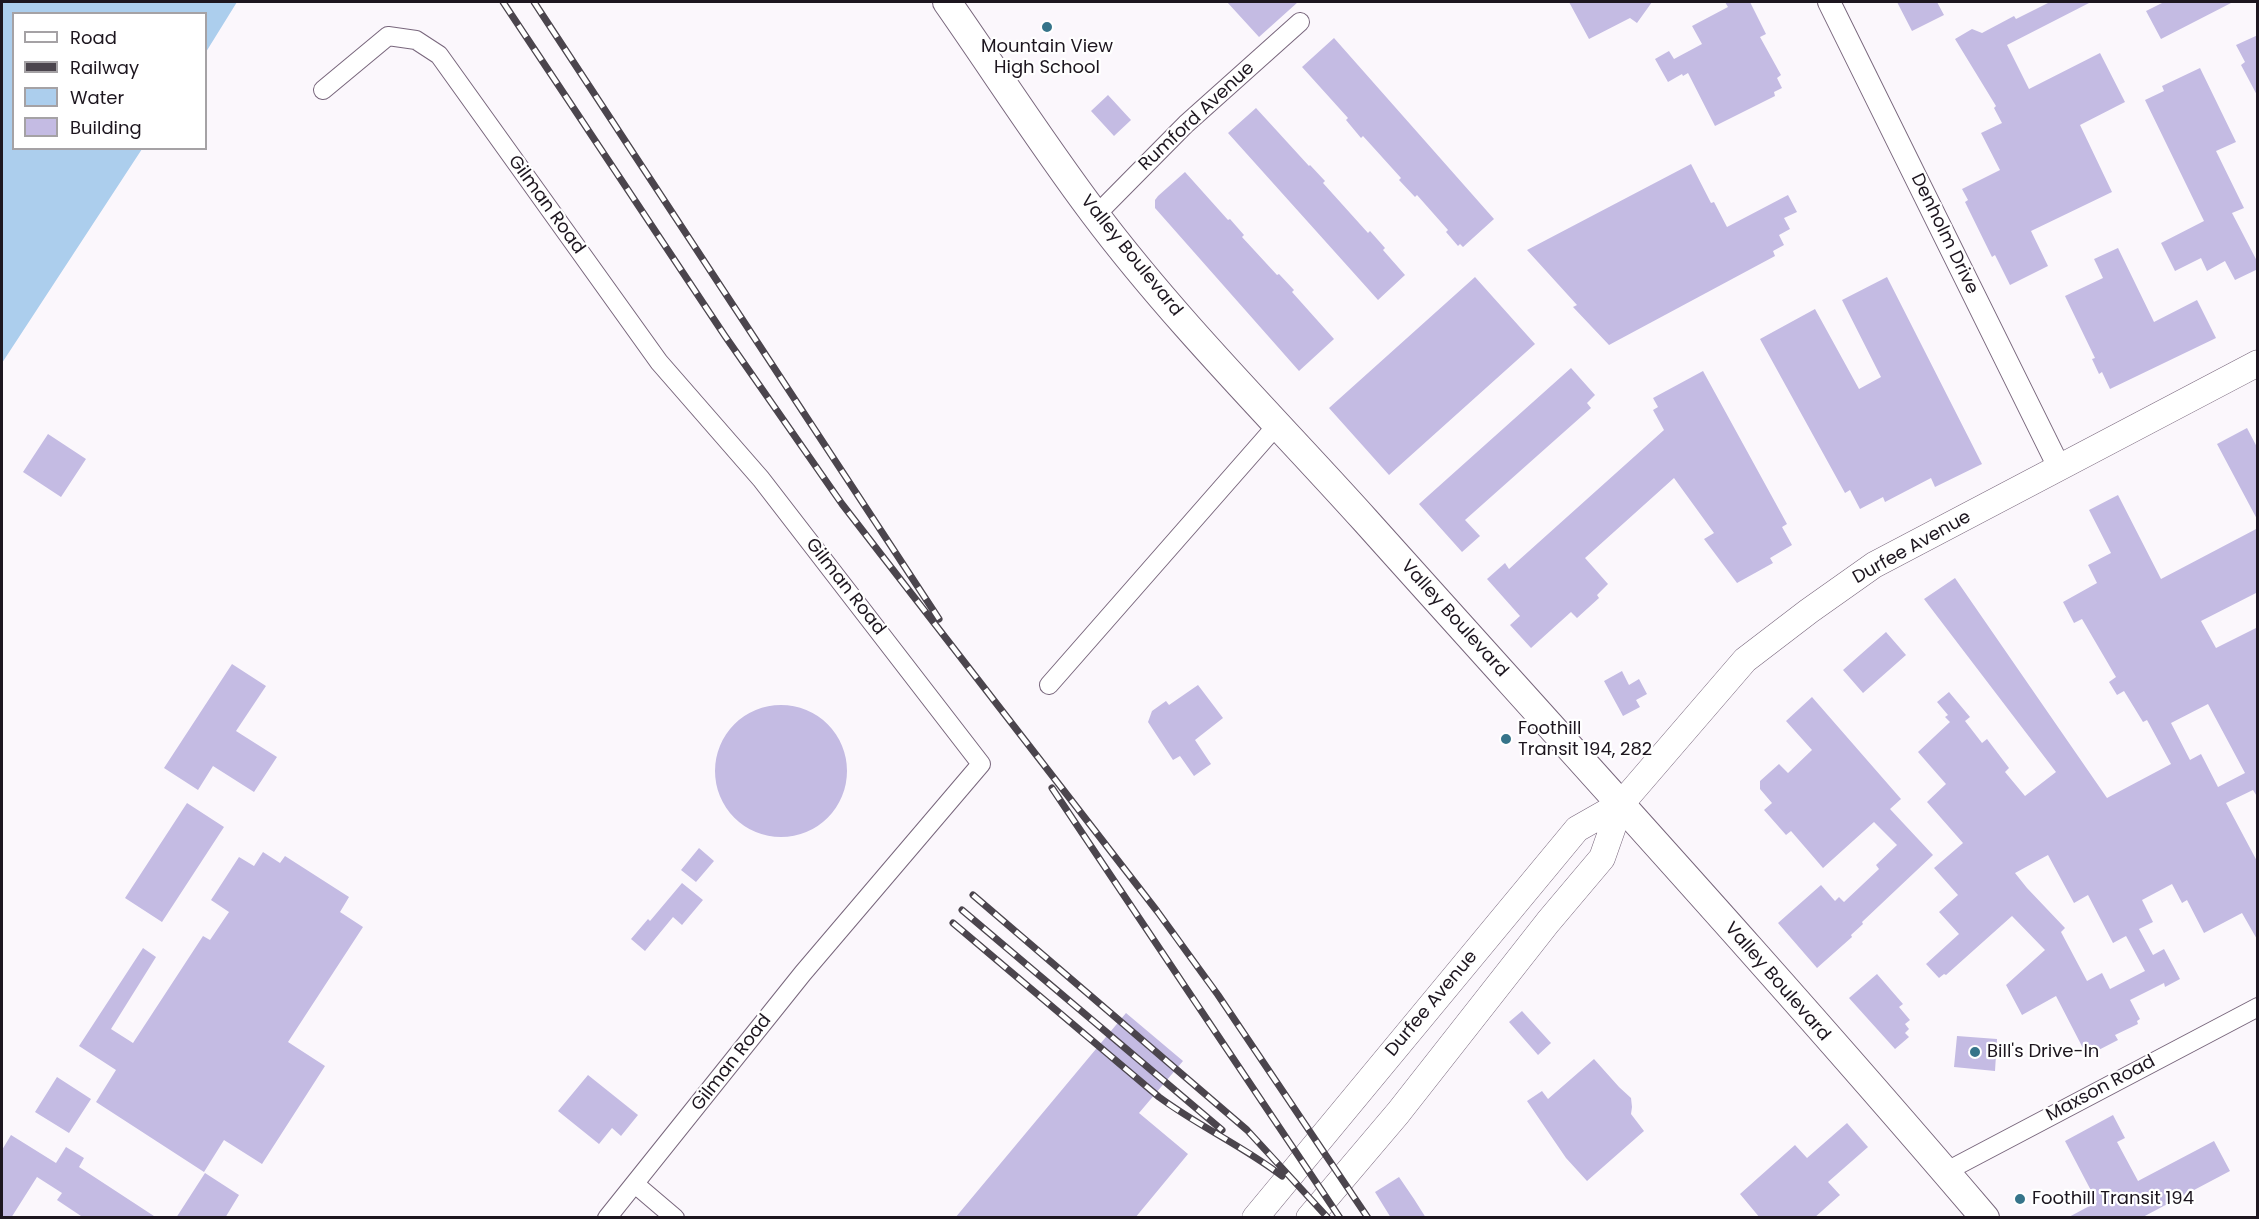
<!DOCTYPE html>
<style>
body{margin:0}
#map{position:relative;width:2259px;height:1219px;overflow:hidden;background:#fbf7fc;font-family:Poppins,sans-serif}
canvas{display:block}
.frame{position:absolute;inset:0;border:3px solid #1d161f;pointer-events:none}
.legend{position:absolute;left:12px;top:12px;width:195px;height:138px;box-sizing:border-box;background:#fff;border:2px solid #a5a2a5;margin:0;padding:8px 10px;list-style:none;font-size:18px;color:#1d161f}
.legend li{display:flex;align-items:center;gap:12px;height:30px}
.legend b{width:30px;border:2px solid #a5a2a5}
</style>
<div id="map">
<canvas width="2259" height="1219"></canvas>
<div class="frame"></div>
<ul class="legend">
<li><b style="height:8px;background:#fff"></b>Road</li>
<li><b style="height:8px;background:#4b454d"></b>Railway</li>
<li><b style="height:16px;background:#acceed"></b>Water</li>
<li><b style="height:16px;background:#c4bbe3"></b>Building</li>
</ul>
</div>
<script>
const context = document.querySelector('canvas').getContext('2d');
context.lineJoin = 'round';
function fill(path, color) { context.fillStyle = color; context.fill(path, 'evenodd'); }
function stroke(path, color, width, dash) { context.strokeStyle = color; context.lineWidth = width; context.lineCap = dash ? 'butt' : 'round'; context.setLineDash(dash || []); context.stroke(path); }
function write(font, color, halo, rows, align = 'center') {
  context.font = font + ' Poppins,sans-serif'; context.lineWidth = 4.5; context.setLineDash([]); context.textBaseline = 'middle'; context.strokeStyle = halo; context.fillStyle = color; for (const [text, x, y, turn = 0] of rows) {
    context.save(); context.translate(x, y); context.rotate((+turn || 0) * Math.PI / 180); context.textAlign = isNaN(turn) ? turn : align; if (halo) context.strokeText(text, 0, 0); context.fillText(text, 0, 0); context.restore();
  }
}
fill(new Path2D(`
 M2,2h235l-31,50v-38h-192v134l128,1 -140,214z`), '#acceed');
fill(new Path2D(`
 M1227,2h71l-39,35z
 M1569,2h83l-15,21 -7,-5 -41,21z
 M1725,2h25l16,32 -6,3 21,38 -4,3 5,10 -8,4 1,4 -60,30 -27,-53 -5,3 -1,-2 -14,8 -13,-23 14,-8 5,8 28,-15 -10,-18 36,-19z
 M1897,2h40l7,13 -32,16z
 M2050,2h41l-84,43 22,44 71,-36 25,49 -45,23 32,67 -81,39 17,35 -38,19 -15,-30 -3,2 -27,-55 3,-2 -6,-11 38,-19 -19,-37 21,-10 -8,-15 2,-2 -41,-67 17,-10 10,4 32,-17 2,3z
 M2164,2h69l-72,37 -15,-28z
 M2258,35v62l-17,-32 4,-3 -9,-17z
 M1334,38l160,181 -31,28 -3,-3 -2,2 -12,-14 2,-2 -31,-35 -2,2 -16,-17 2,-2 -38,-42 -2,2 -15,-18 2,-2 -46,-51z
 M2200,68l36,74 -20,9 28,57 -12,5 26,50v6l-23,11 -10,-19 -18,10 -6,-13 -26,13 -14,-28 43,-22 -59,-121 19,-9 -2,-5z
 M1108,95l23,25 -17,16 -23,-25z
 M1256,108l53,58 1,-1 15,16 -2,2 45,50 2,-2 15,17 -2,2 22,25 -27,25 -150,-167z
 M1691,164l20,39 3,-1 13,25 61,-32 9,17 -13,6 6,11 -11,6 5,10 -11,6 2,5 -166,89 -36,-38 4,-2 -50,-55z
 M1185,172l43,48 2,-1 14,16 -2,2 35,38 2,-1 15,16 -2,2 42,47 -35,32 -144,-163v-8l3,-4z
 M2118,248l36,74 43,-22 19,38 -106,51 -8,-17 -3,2 -7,-15 3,-1 -30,-62 38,-18 -9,-19z
 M1475,277l60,67 -146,131 -60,-67z
 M1887,277l95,187 -47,23 -4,-9 -46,24 -2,-5 -23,12 -10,-19 -5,3 -85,-154 55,-30 44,80 22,-12 -39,-77z
 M1571,368l24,27 -8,8 4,5 -126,112 15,16 -18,16 -43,-48z
 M1703,371l84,153 -5,3 10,18 -22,13 3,5 -36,20 -33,-44 10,-6 -40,-55 -89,80 23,26 -11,11 2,3 -22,20 -6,-6 -40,36 -21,-23 10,-9 -33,-37 18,-16 4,6 155,-139 -11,-20 5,-3 -5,-9z
 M2247,428l11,21v72l-41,-77z
 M48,434l38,25 -25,38 -38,-25z
 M2118,495l43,84 97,-51v64l-57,29 15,27 42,-21v171l-5,-8 -27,13 32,60v78l-16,-28 -38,20 -17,-33 -5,3 -10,-19 -30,16 11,22 -14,7 14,26 11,-6 16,30 -15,8 -1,-4 -34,17 10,19 -3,2 1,3 -23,11 3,5 -31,16 -31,-60 -34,19 -16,-30 39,-35 -33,-34 -66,59 -2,-1 -5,4 -13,-14 33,-30 -20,-22 19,-17 -24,-27 29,-25 -36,-41 19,-18 -28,-32 32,-30 -5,-5 3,-2 -11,-13 12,-10 21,25 -5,4 17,22 5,-4 22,29 -4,4 20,24 31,-24 -132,-173 31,-21 152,220 64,-34 -24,-44 -4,2 -19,-31 -7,4 -8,-13 7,-5 -34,-58 -8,4 -11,-21 34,-19 -9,-18 23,-12 -22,-43zM2208,704l37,69 -27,14 -17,-33 -11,6 -19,-37zM2048,855l26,48 14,-8 25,48 13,-7 19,35 -35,18 -8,-16 -15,8 -26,-49 4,-4 -38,-40 -12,-15z
 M1886,632l20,23 -43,38 -20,-23z
 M232,664l34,22 -30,45 41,26 -23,35 -41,-26 -15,24 -34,-22z
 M1622,671l7,14 10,-6 8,15 -11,6 4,7 -17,9 -19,-35z
 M1198,685l25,33 -28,22 16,24 -17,12 -14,-20 -7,4 -25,-38 4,-11 14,-10 3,4z
 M1812,697l89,102 -11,10 43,46 -71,67 1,2 -12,11 1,2 -35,31 -39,-45 43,-38 14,16 4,-4 5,5 35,-33 -3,-4 21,-20 -23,-23 -51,46 -32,-37 -5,4 -22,-25 8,-7 -12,-14v-8l19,-17 9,9 24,-23 -26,-29z
 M715 771a66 66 0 1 1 132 0a66 66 0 1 1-132 0Z
 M187,803l37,24 -62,95 -37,-24z
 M699,848l15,13 -18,21 -15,-12z
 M263,852l17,11 5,-7 64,41 -9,15 23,15 -75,115 37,24 -63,98 -38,-24 -20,32 -108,-70 20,-32 -37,-24 64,-98 13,9 -45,72 22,14 70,-107 7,4 19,-28 -18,-12 28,-43 15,9z
 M682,883l21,17 -21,25 -9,-8 -28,34 -14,-12 17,-20 2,2z
 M1877,974l26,30 -4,3 11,13 -5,4 4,5 -4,4 4,4 -14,12 -46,-51z
 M1522,1011l29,32 -13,12 -29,-33z
 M1126,1013l57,48 -44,52 49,41 -53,64h-180z
 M1957,1036l40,3 -2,32 -41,-4z
 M1594,1059l25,28 12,11 1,9 -1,7 13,17 -57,50 -21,-23 -39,-57 15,-10 6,8z
 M588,1075l50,40 -17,21 -9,-8 -13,16 -41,-33z
 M57,1077l34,22 -22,34 -34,-21z
 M2113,1115l12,23 -8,4 21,39 76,-40 16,30 -89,47h-74l30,-16 -32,-61z
 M1847,1123l21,24 -40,35 12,13 -26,23h-54l-20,-24 55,-49 12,13z
 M11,1135l45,28 10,-16 18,11 -5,9 78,51h-73l-27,-18 5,-7 -25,-16 -26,41h-9v-68z
 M205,1173l34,22 -14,23h-49z
 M1399,1177l15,22 12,19h-35l-16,-26z`), '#c4bbe3');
const minor = new Path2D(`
 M323,90l65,-54 28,4 23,15 220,307 102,117 220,285 -178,209 -196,245
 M1096,215l90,-91 114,-102
 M1049,685l228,-260
 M1945,1172l313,-165
 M635,1184l40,34`);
const tertiary = new Path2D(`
 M1829,2l230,465`);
const secondary = new Path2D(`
 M1255,1218l322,-389 44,-25 124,-144 64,-49 65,-46 384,-202
 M1309,1218l89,-105 150,-191 54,-64 19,-54`);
const primary = new Path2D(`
 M947,2c49,70 95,142 147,211 82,109 180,206 271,307 208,232 418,461 620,698`);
stroke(minor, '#78667c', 20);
stroke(tertiary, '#78667c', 24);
stroke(secondary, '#78667c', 27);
stroke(primary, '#78667c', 30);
stroke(minor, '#fff', 18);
stroke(tertiary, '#fff', 22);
stroke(secondary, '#fff', 26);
stroke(primary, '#fff', 28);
const rail = new Path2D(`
 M503,2l222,334 117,168 315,407 61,84 150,223
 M534,2l405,617
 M1052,788l288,430
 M973,895l274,235 81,88
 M962,910l260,220
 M953,923l206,174c39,29 84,49 123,79`);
stroke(rail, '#4b454d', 7);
stroke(rail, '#fff', 4.5, [14]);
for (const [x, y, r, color] of [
 [1047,27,6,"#36748a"],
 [1506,739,6,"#36748a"],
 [1975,1052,6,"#36748a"],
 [2020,1199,6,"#36748a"]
]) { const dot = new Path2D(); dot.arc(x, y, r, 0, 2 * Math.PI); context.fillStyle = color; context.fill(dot); stroke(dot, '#fff', 2); }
write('18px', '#1d161f', '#fff', [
 ["Mountain View",1047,47,"center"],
 ["High School",1047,68,"center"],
 ["Foothill",1518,729],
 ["Transit 194, 282",1518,750],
 ["Bill's Drive-In",1987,1052],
 ["Foothill Transit 194",2032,1199]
], 'left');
write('18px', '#1d161f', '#fff', [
 ["Rumford Avenue",1197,117,-43],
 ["Gilman Road",546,205,54],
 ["Denholm Drive",1944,234,64],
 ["Valley Boulevard",1131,256,51],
 ["Durfee Avenue",1912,548,-29],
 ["Gilman Road",845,587,52],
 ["Valley Boulevard",1454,619,48],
 ["Valley Boulevard",1777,982,49],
 ["Durfee Avenue",1432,1004,-50],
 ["Gilman Road",732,1063,-52],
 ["Maxson Road",2101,1089,-28]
]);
</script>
